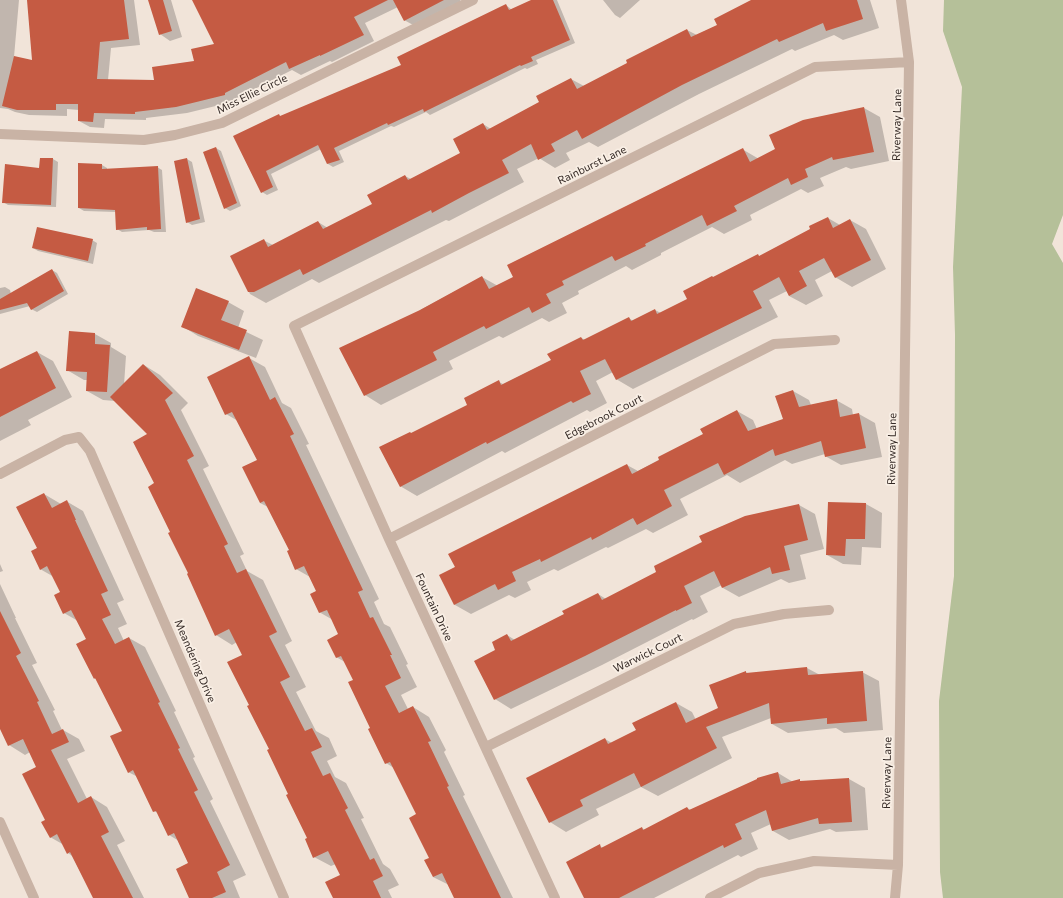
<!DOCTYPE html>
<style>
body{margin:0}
canvas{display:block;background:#f1e4d9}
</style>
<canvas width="1063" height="898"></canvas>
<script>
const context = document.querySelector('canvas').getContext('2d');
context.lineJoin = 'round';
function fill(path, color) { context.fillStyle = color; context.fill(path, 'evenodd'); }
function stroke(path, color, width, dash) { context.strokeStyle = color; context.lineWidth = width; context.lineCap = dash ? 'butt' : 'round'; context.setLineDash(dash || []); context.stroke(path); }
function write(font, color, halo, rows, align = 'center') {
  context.font = font + ' Commissioner,sans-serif'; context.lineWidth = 3.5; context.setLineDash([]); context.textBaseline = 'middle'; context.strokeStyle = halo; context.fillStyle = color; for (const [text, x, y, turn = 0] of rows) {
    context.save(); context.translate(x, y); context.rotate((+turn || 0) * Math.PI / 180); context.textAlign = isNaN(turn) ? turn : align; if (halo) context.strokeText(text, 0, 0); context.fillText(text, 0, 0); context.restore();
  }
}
fill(new Path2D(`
 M944,0h119v215l-11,29 11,19v635h-120l-3,-26 -1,-171 15,-125 1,-241 -2,-68 9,-180 -19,-56z`), '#b5c099');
fill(new Path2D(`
 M0,0h19l-5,57 19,4 -5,-61h106l6,45 -29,3 -3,32 47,1 40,-19 20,-17 -22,-45h267l3,5 -48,21 -11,-6 -6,-13 -33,16 9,18 -42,21 -2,-1 -29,14 -9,-5 -57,29 1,2 -49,12 -41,5v2l-41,-1 -1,9 -14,-1 -11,-6v-11l-12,-1v7l-38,-1 -14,-3 -7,-3 -8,-1z
 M149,0h22l11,37 -12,4 -10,-7z
 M533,0h24l18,43 -39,17 2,4 -11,5 -2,-1 -95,47 -4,-3 -32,15 -3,-1 -52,25 5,11 -11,5 -5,-3 -7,-15 -50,25 7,16 -11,5 -5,-3 -27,-56 44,-20 3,1 121,-51 103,-61 6,5z
 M603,0h37l-20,18 -5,-3z
 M754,0h116l9,28 -36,12 -9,-5 -39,16 -3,-2 -93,45 -101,53 -9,-5 -23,11 4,7 -15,8 -16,-10 -22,11 7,13 -75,39 -3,-1 -127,63 -7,-4 -46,24 -16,-9 -19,-38 32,-16 10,5 45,-23 10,6 45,-23 32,-29 6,3 50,-25 22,-30 8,5 49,-27 31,-23 13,7 45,-23 58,-33 10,5 21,-10z
 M864,108l16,9 9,44 -38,8 -5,-2 -26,11 4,8 -16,7 -7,-4 -51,26 2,5 -28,14 -12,-7 -51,26v2l-29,15 -6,-4 -48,25 1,3 -17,9 5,10 -18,9 -7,-4 -39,20 -4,-2 -50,25 4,8 -72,36 -16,-10 55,-85 62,-33 16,9 244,-137 17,10z
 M216,148l5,3 20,55 -11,5 -5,-3z
 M41,159h12l5,3 -2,45 -48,-2 -5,-3 37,-33z
 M187,159l5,3 13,60 -13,3 -5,-3z
 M79,164l23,1 5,3v2l50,-3 5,3 4,62h-12l-5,-2 -27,2 -5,-3 -1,-17 -32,-1 -5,-3z
 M828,218l12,7 10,-5 16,9 20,40 -34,18 -17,-10 -3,-6 -17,9 8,16 -17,9 -17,-9 -2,-5 -18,9 9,17 -145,72 -17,-10 -3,-7 -17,9 11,22 -17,9 -3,-2 -82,43 -3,-2 -85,45 -17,-10 12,-52 57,-29 30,-23 4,2 49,-24 29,-22 5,2 43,-22 4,3 22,-11 6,3 28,-13 25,-22 46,-21 51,-28z
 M92,240l5,3 -4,21 -55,-13 -5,-3z
 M52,270l5,3 11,21 -31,18 -6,-3 -1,-3 -30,8v-26l5,-1 5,3 1,4z
 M228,302l16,9 -6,17 25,12 -7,18 -58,-22 -16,-10z
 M70,332l25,2 16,9v4l15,9 -2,29 20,-20 16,10 28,28 -7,7 28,56 -6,3 41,85 -4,2 7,15 16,9 29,61 -7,4 21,42 -10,5 20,39 13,7 8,18 -10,5 8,16 11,6 18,35 -3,1 22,45 7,5 9,16 -11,5 4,8h-58l7,-23 -5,-11 -5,2 -17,-9 -5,-19 -59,-133 -7,-50 -6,-13 -5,3 -16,-10 -45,-103 -15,-48 -7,-50 -34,-33 -12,-1 -16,-9v-11h-3l-17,-10z
 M37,352l16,9 19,36 -44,23 3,5 -31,16v-60z
 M249,358l16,9 17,36 9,5 18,36 -3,1 73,154 -5,3 10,22 6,3 18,37 -2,1 11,22 -16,8 7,14 5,-2 16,10 17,33 -2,2 21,43 -2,1 50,102h-58l-6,-13 -16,-8 -2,-19 -13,-44 -24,-46 -8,-5 -15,-35 -17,-47 -9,-19 -9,-5 4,-23 -7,-14 -14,-8 -2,-20 -7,-15 -14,-8 -6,-18 -22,-44 -8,-4 -2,-42 -20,-40 -12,-7z
 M793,391l16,9 2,5 25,-5 16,9 1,6 6,-1 16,9 7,34 -41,8 -16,-9v-2l-33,10 -7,-4 -45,23 -13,-8 -47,24 8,16 -35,18 -7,-4 -38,19 -2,-1 -48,24 -4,-2 -27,13 4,8 -16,8 -6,-3 -38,19 -16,-9 -15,-29 187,-111 11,6 67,-36 32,-24 16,9 4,9 27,-9 -7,-24z
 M44,494l17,10 5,-3 17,10 41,89 -7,3 10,21 -9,4 6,13 5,-3 16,9 31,64 -2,1 21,45 -2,1 20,41 -3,2 36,74 -13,6 7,17h-50v-34l-11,-23 -10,-6 -11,-22 -4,-2 -16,-34 -10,-5 -4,-41 -26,-51 -4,-2 -7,-38 -9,-19 -14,-8 -2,-20 -8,-16 -14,-8 -2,-20z
 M829,503l37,1 16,9 -1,35 -19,-1 -1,18 -18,-1 -16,-9z
 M799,505l16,9 9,35 -24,6 6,24 -17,4 -8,-4 -42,18 -16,-9 -1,-3 -22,11 8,16 -15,8 -1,-1 -90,46 -91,44 -16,-10 2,-49 10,-15 8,5 50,-26 33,-20 8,5z
 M0,564l3,7 -3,1z
 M0,584l16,34h-1l22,45 -5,2 23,45 -2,1 9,19h1l16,9 6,12 -18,8 20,40 4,-2 16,10 18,34 -8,4 27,53h-50l-22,-42 -4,-3 -4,-8 -14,-8 -12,-69 -8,-16 -5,3 -16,-10 -9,-24z
 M807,668l13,7 42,-3 17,9 4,49 -39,3 -8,-5 -48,5 -16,-9 -1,-6 -49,19 10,21 -74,38 -17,-9 -45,22 3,6 -33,17 -16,-10 55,-83 7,4 25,-13 39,-27 16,9 4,8 23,-11 27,-37 3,2z
 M778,773l15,9 6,-2 3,2 47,-3 16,9 3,42 -32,2 -6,-3 -41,11 -16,-9 -2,-7 -20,9 7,16 -17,8 -3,-2 -84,43h-69l15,-52 3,2 39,-20 3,2 42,-22 4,2z`), '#0003');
fill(new Path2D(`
 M27,0h97l5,39 -29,3 -3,37 57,1 -2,-13 42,-6 -3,-12 23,-5 -22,-44h196l-34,17 10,18 -44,21v-1l-31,14 -3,-7 -61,31v2l-49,12 -41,5v2l-41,-1 -1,9 -15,-1v-17h-22v6h-39l-15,-4 12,-50 18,4z
 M148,0h15l9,31 -13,4z
 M393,0h51l-40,21z
 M531,0h22l17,40 -39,17 2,4 -12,5 -1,-1 -96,47 -1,-3 -35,16 -1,-2 -53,25 6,12 -13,4 -9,-19 -52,26 7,16 -12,6 -28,-57 46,-22 1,2 121,-51 -4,-8 109,-53 3,6z
 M751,0h106l6,19 -37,12 -3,-8 -44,19 -2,-3 -95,46 -100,54 -5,-9 -26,14 4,7 -17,9 -7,-16 -29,16 7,13 -40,20 -37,20 -1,-3 -128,65 -3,-6 -46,23h-6l-18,-36 34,-17 4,8 50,-26 5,8 49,-25 -5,-9 38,-20 3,5 52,-27 -7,-14 30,-16 4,7 52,-28 -3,-6 35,-18 6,11 50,-26 -1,-3 61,-31 4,8 26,-12 -3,-6z
 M864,107l10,45 -41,8 -1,-3 -27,12 3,8 -17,8 -3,-7 -54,28 3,5 -30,15 -5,-11 -57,29 1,2 -31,15 -3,-5 -50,25 2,4 -18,9 5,9 -19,10 -3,-6 -43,22 -2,-3 -51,26 4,8 -73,36 -25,-48 81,-38 62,-34 7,13 24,-12 -6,-12 236,-117 7,14 25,-13 -6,-14 34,-15z
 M216,147l21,56 -13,6 -21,-57z
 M40,158h13l-2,47 -49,-2 3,-39 34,4z
 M187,158l13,61 -14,4 -12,-62z
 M78,163l24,1v5l56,-3 3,63 -14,1v-3l-31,3 -1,-20 -37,-2z
 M828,217l5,11 17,-9 21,41 -36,18 -11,-20 -25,13 8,15 -18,10 -10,-19 -26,14 9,17 -146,72 -11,-21 -25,12 11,23 -18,9 -2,-2 -84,43 -1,-2 -86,45 -21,-40 31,-15 1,1 56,-28 -3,-7 35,-18 2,5 50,-25 -4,-6 34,-17 2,3 46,-23 2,4 24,-12 2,5 30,-15 -4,-8 29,-15 1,1 45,-23 1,2 51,-27 -1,-3z
 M37,227l56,12 -5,22 -56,-13z
 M52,269l12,22 -33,19 -4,-7 -27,7v-11z
 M196,288l33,13 -8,19 26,10 -8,20 -58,-23z
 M69,331l26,2v11l15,1 -3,47 -21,-1 1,-19 -21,-1z
 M37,351l19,37 -56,29v-48z
 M249,356l21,44 5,-3 19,37 -4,2 73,154 -5,2 12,26 3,-1 19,38h-2l11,23 -16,8 14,27 14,-7 18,35 -3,1 21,44 -2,1 54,111h-47l-12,-25 -9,4 -9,-17 5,-2 -20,-40 7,-4 -26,-52 -5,2 -17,-35 2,-1 -22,-46 5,-2 -12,-24 -5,2 -9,-18 11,-6 -11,-24 -8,3 -9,-19 6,-3 -12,-25 -9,4 -8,-19 2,-1 -25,-49 -4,2 -18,-36 15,-7 -25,-48 -7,3 -18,-38z
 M143,364l30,29 -8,7 29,56 -7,4 41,84 -4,2 13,27 9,-4 31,63 -8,4 21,41 -10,5 25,49 7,-3 10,19 -11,5 12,24 7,-3 18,35 -3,2 25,50 4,-2 9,18 -10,5 8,17h-48l-8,-16 15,-7 -12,-24 -15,7 -8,-19 2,-1 -21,-43 2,-1 -21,-44 2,-1 -22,-43 2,-1 -22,-43 15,-7 -13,-26 -14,7 -28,-62 1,-1 -20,-40 2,-1 -22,-45 6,-4 -21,-41 14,-8 -37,-37z
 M793,390l6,17 38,-8 3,18 19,-4 7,35 -41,9 -4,-16 -46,15 -2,-7 -49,26 -6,-12 -54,27 8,16 -35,19 -4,-7 -41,22 -1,-3 -50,25 -1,-3 -28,13 4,9 -18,9 -3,-6 -41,21 -15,-30 16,-8 -7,-13 179,-90 5,10 27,-14 -1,-3 45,-23 -3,-5 37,-19 11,21 35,-12 -8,-23z
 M44,493l8,15 15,-8 9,20h-1l33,71 -7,3 10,21 -9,4 13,25 14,-7 31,65 -2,1 22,45 -2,1 20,41 -4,2 36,73 -13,7 9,20 -14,6h-23l-13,-29 12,-6 -14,-30 -6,3 -12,-25 -3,1 -20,-42 -5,3 -18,-37 12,-5 -27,-53 -1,1 -18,-35 10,-5 -15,-29 -8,4 -9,-19 6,-3 -13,-26 -7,4 -9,-19 6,-3 -21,-41z
 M828,502l38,1 -1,36h-19l-1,17 -19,-1z
 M799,504l9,36 -24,6 6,24 -18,4 -2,-7 -48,21 -8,-17 -30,15 8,17 -16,8v-1l-91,46 -91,44 -20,-39 21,-11 -3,-8 15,-8 4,7 53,-27 -2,-3 36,-18 4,7 54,-28 -2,-6 48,-24 -3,-6 46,-20z
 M0,611l21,42 -5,3 23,45 -2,1 15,32 11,-5 6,13 -18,8 27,53 13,-7 18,36 -8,4 32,62h-40l-23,-46 -3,2 -10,-20 -7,4 -9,-16 4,-2 -23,-46 14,-7 -13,-28 -15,7 -8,-17z
 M807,667l1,8 55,-4 4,50 -40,3v-6l-56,6 -2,-21 -63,24 11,21 -76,39 -7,-14 -54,27 3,6 -34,17 -23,-45 79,-40 3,6 28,-14 -4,-7 44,-21 10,21 32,-15 -9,-23 37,-14v2z
 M778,772l3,12 19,-5v2l49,-3 3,44 -33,2 -1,-6 -46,13 -6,-21 -31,14 7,15 -18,9 -1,-3 -104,53h-35l-18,-36 34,-18 1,4 41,-21 1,3 44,-23 2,3 68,-31v-1z`), '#c55b43');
stroke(new Path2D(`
 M0,134l144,6 31,-5 47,-12 251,-123
 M0,474l65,-34 14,-3 11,14 194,447
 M389,539l385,-195 61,-4
 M486,747l248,-123 50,-10 45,-4
 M0,822l34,76
 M555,898l-166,-359 -95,-213 521,-259 94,-5
 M710,898l49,-25 55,-12 84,4
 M895,898l3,-33 11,-803 -8,-62`), '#c9b3a5', 10);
write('11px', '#352a26', '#f9efe5', [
 ["Miss Ellie Circle",252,94,-26],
 ["Riverway Lane",897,125,-89],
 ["Rainburst Lane",592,165,-26],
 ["Edgebrook Court",604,417,-27],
 ["Riverway Lane",892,449,-89],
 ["Fountain Drive",434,607,65],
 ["Warwick Court",648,653,-26],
 ["Meandering Drive",195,661,67],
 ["Riverway Lane",887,773,-89]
]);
</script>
